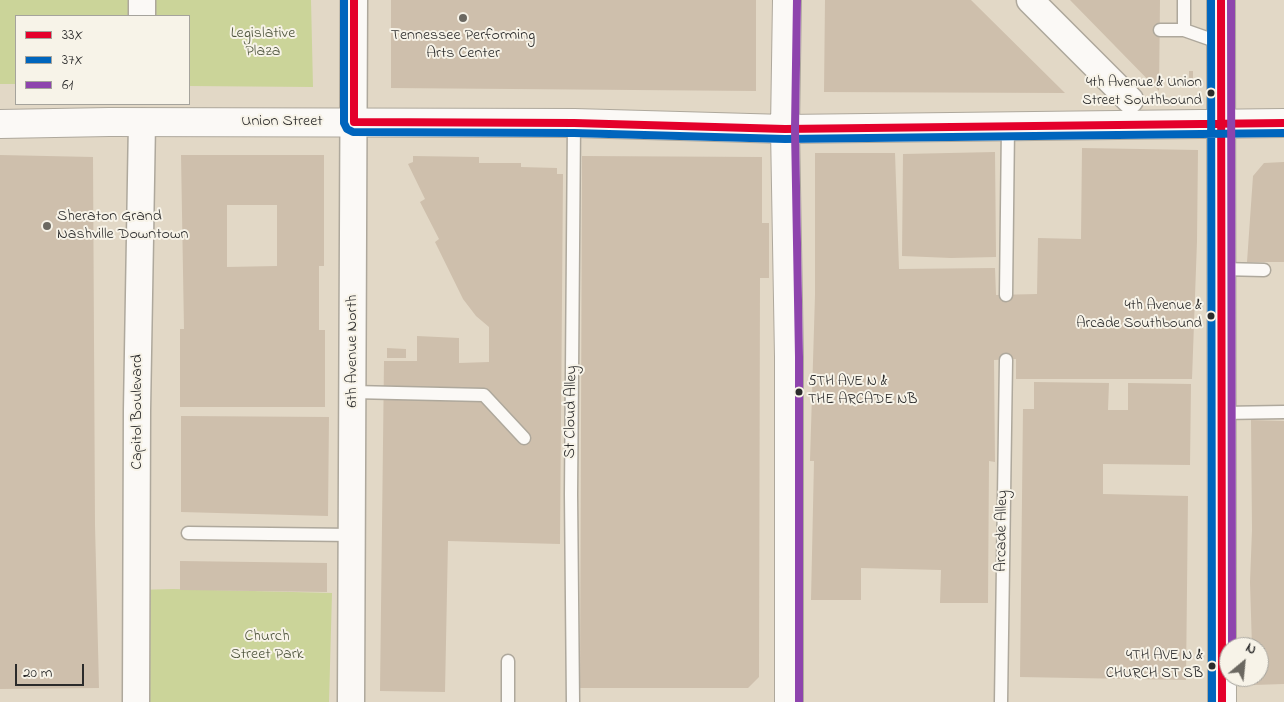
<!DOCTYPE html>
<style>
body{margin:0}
#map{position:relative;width:1284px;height:702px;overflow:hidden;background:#e2d8c6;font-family:"Indie Flower",sans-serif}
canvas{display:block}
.legend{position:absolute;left:15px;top:15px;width:175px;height:90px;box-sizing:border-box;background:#f7f3e8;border:1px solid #a5a39c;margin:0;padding:6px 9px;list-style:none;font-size:15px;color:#2b2b2b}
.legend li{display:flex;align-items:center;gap:10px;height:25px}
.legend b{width:25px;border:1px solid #a5a39c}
.north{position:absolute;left:1219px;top:637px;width:50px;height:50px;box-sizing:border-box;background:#f7f3e8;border:1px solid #a5a39c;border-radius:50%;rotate:28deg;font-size:14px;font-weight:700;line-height:20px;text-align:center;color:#2b2b2b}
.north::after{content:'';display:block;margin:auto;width:18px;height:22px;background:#6b6861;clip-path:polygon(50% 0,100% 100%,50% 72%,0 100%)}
.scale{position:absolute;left:15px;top:664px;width:69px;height:22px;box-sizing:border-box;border:2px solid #2b2b2b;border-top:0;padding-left:6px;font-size:15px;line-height:18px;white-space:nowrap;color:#2b2b2b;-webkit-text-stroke:4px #f7f3e8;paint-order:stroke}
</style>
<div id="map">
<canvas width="1284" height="702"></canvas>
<ul class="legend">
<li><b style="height:6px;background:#e4002b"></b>33X</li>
<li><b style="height:6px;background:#0065bd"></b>37X</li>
<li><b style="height:6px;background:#8e44ad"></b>61</li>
</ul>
<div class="north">N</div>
<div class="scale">20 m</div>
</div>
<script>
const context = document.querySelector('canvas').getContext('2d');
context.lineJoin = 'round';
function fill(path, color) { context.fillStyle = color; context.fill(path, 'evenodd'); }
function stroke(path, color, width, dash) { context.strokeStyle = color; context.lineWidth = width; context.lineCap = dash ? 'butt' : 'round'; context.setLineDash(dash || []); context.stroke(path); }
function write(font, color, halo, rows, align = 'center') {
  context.font = font + ' "Indie Flower",sans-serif'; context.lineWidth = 4; context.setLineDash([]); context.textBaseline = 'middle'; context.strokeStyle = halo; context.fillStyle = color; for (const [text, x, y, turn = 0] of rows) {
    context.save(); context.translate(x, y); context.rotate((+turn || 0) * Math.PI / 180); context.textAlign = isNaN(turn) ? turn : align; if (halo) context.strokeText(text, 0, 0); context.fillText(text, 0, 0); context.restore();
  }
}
fill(new Path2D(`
 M0,0h311l2,87 -124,-1v-70h-173v68h-16z
 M173,589l159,4 -3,109h-193l1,-112z`), '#cbd499');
fill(new Path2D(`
 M391,0h365v91l-365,-3z
 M825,0h146l94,93 -241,-1z
 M1070,0h90l-1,91z
 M1189,71h4v8l-4,-1z
 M1082,148l116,2 -1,91 -5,138h-176v-20l-22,1 1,102 -6,-1 -1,142h-48l1,-33 -80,-2v32h-50l3,-139h-4l5,-166v-142h80l4,116 96,-1 1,27 41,-1 1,-56 43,1z
 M995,152l1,105 -45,1 -49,-2 1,-102z
 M0,155l93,2 2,368 4,163 -99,1z
 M181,155h143v111h-5v64h6v77h-145v-78h4zM227,205h50v61l-50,1z
 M413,156l66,1v6h42v4l36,1v6h6l-3,370 -112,-3 -3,151 -65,-1 4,-330h33v-25l42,2v25l30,-1v-35l-13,-11 -13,-17 -28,-57 4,-3 -19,-37 5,-3 -17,-35 5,-2z
 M582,156l180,1v66h7v55h-9l-1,399 -11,11h-168z
 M1284,162v100h-37l6,-86 11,-13z
 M387,348l19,1v9h-19z
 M1034,382l75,1 -1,27h20v-27l63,1 -1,81 -87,-1v30l85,2 -2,184 -166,-3 3,-268h11z
 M181,416l148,1 -1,99 -147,-4z
 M1251,420l33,1v263l-31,1v-8h6v-30h-7l-2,-65 2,-52z
 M180,561l147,2v29l-147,-2z`), '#cebfac');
const lane = new Path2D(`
 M1184,0v30
 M1160,30h24l37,13
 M1221,269l43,1
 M1006,295l2,-169
 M353,392l131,3 40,43
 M1222,413l62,-1
 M188,533l164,2
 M508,661v41
 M573,702l-2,-208 3,-371
 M1001,702l5,-342`);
const street = new Path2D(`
 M1030,0l100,100
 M142,16v-16
 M136,702l1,-292 5,-288
 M351,702l3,-702`);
const secondary = new Path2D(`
 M787,0l-2,129 4,228v345
 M1221,0l1,702
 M0,124l109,-2 465,1 211,6 499,-6`);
stroke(lane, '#aea89c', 15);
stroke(street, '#aea89c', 29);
stroke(secondary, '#aea89c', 30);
stroke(lane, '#fbf9f6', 12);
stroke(street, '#fbf9f6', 26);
stroke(secondary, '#fbf9f6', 28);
stroke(new Path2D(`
 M354,0v122l220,1 211,6 499,-6
 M1221,0l1,702`), '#e4002b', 8);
stroke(new Path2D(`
 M344,0v123l3,6 6,3 221,1 211,6 499,-6
 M1211,0l1,702`), '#0065bd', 8);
stroke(new Path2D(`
 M797,0l-2,129 4,228v345
 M1231,0l1,647`), '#8e44ad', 8);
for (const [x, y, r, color] of [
 [463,18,5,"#6b6861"],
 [1211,93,4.5,"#2b2b2b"],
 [47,226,5,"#6b6861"],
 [1211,316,4.5,"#2b2b2b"],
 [799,392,4.5,"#2b2b2b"],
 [1212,666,4.5,"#2b2b2b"]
]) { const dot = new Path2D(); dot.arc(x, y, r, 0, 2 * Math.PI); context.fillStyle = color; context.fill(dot); stroke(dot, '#f7f3e8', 2); }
write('15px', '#2b2b2b', '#f7f3e8', [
 ["4th Avenue & Union",1202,84],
 ["Street Southbound",1202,102],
 ["4th Avenue &",1202,307],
 ["Arcade Southbound",1202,325],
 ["5TH AVE N &",808,383,"left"],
 ["THE ARCADE NB",808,401,"left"],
 ["4TH AVE N &",1203,657],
 ["CHURCH ST SB",1203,675]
], 'right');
write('16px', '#4e543d', '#f7f3e8', [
 ["Legislative",263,34],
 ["Plaza",263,52],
 ["Church",267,637],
 ["Street Park",267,655]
]);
write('16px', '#2b2b2b', '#f7f3e8', [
 ["Tennessee Performing",463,36],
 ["Arts Center",463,54],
 ["Sheraton Grand",57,217,"left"],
 ["Nashville Downtown",57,235,"left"]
]);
write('16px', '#2b2b2b', '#f7f3e8', [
 ["Union Street",282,122],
 ["6th Avenue North",353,351,-90],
 ["Capitol Boulevard",138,412,-90],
 ["St Cloud Alley",572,412,-89],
 ["Arcade Alley",1003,531,-89]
]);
</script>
